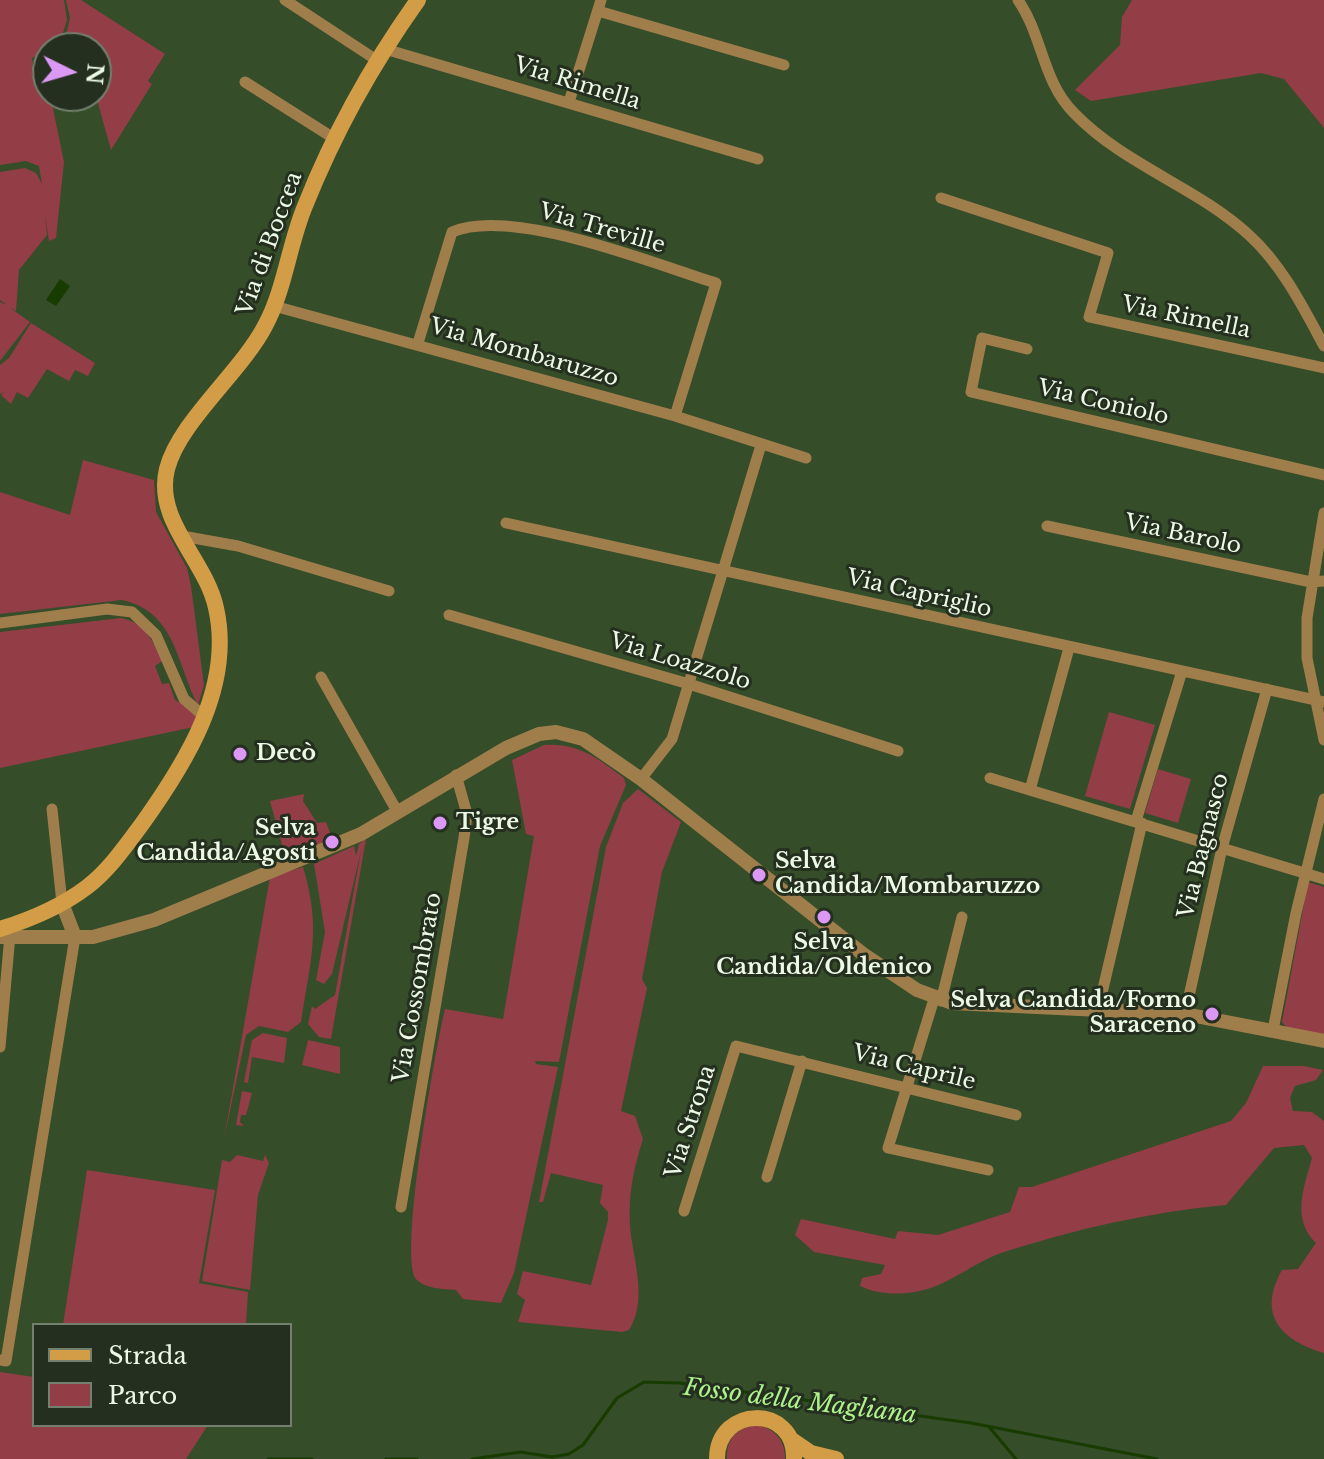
<!DOCTYPE html>
<meta charset="utf-8">
<style>
body{margin:0}
#map{position:relative;width:1324px;height:1459px;overflow:hidden;background:#354d29;font-family:"Libre Baskerville",serif}
canvas{display:block}
.legend{position:absolute;left:32px;top:1323px;width:260px;height:104px;box-sizing:border-box;background:#242f1f;border:2px solid #74806e;margin:0;padding:10px 14px;list-style:none;font-size:24px;color:#ecfae5}
.legend li{display:flex;align-items:center;gap:16px;height:40px}
.legend b{width:40px;border:2px solid #74806e}
.north{position:absolute;left:32px;top:32px;width:80px;height:80px;box-sizing:border-box;background:#242f1f;border:2px solid #74806e;border-radius:50%;rotate:95deg;font-size:22px;font-weight:700;line-height:32px;text-align:center;color:#ecfae5}
.north::after{content:'';display:block;margin:auto;width:28px;height:36px;background:#db99f5;clip-path:polygon(50% 0,100% 100%,50% 72%,0 100%)}
</style>
<div id="map">
<canvas width="1324" height="1459"></canvas>
<ul class="legend">
<li><b style="height:10px;background:#d39c47"></b>Strada</li>
<li><b style="height:22px;background:#933d47"></b>Parco</li>
</ul>
<div class="north">N</div>
</div>
<script>
const context = document.querySelector('canvas').getContext('2d');
context.lineJoin = 'round';
function fill(path, color) { context.fillStyle = color; context.fill(path, 'evenodd'); }
function stroke(path, color, width, dash) { context.strokeStyle = color; context.lineWidth = width; context.lineCap = dash ? 'butt' : 'round'; context.setLineDash(dash || []); context.stroke(path); }
function write(font, color, halo, rows, align = 'center') {
  context.font = font + ' "Libre Baskerville",serif'; context.lineWidth = 6; context.setLineDash([]); context.textBaseline = 'middle'; context.strokeStyle = halo; context.fillStyle = color; for (const [text, x, y, turn = 0] of rows) {
    context.save(); context.translate(x, y); context.rotate((+turn || 0) * Math.PI / 180); context.textAlign = isNaN(turn) ? turn : align; if (halo) context.strokeText(text, 0, 0); context.fillText(text, 0, 0); context.restore();
  }
}
fill(new Path2D(`
 M0,0h64l3,20 -8,26 -27,12 1,9 15,-1v16l-13,2h13l16,78 -8,76 -7,3 -4,-26 2,20 -28,35 -3,41 -7,-4 21,15 -30,39v-59l7,3 -7,-5v-128l25,-4 11,5 6,11 -3,-18 -13,-5 -26,4z
 M66,0h15l84,54 -17,27 4,3 -41,66 -15,-54v-48h-33l7,-30z
 M1132,0h192v128l-40,-49 -23,-6 -170,28 -16,-11 45,-45 2,-28z
 M31,323l64,40 -7,13 -13,-6 -6,11 -22,-12 -19,29 -11,-6 -6,12 -10,-9 3,-3 -4,2v-29l9,-7z
 M83,460l71,20 2,32 31,56 4,18 13,99 -6,20c-22,-42 -22,-93 -76,-105l-122,14v-122l70,23z
 M121,618c25,5 31,22 41,43l-7,5 7,18 7,-1 6,17 22,13 -3,14 -194,41v-136z
 M1109,712l46,13 -25,84 -45,-13z
 M544,745c34,-3 55,14 80,33l2,7 -26,61 -41,216 -24,-1 1,3 22,3 -44,206 -13,30 -38,-4 -7,-9c-12,-1 -31,-1 -40,-11 -18,-22 20,-234 29,-270l58,10 31,-183 -8,-2 -14,-74z
 M1158,769l33,10 -13,44 -33,-10z
 M638,789l43,33 -19,50 -20,107 5,9 -26,123 14,5 8,23c-9,28 -15,55 -13,86 2,32 19,74 -1,105l-7,2 -104,-10 7,-22 -8,-6 6,-23 68,14 17,-65v-8l-8,-9 3,-18 -52,-12 -8,29h-4l67,-355 17,-44z
 M304,794l-1,7 14,22 9,-1 7,18 -47,19 -16,-58z
 M366,839l-35,200 -12,-2 -11,-13 4,-18 3,3 20,-14 26,-144 -29,123 -8,10 -8,-4 9,-48 -11,-68 40,-18 2,10 3,-12z
 M303,867c19,62 7,95 -2,155l-13,10 -29,-6 -13,9 -22,104 46,-262z
 M1308,882l16,5v148l-37,-7 -5,-6z
 M263,1033l24,5 -3,25 -32,-6 -4,26 -4,-1 8,-42z
 M308,1040l32,7v27l-38,-9z
 M1263,1066h41l19,4 -7,10 -21,6 -5,12 3,13 19,1 12,9v232c-44,-13 -67,-39 -42,-83l16,-1 18,-26c-25,-24 -12,-56 -4,-85l-8,-13 -30,3 -48,57c-76,7 -150,24 -222,47 -31,10 -58,36 -90,40 -19,3 -37,2 -54,-6l2,-8 19,-4 4,-9 -71,-13 -19,-17 6,-16 94,20 3,-8 40,4 72,-23 9,-25h13l199,-66 15,-18z
 M242,1091l10,2 -6,22h-5l-1,7 4,4 -8,-1z
 M237,1155l26,6 2,-6 4,8 -11,32 -8,95 -48,-9 20,-121 8,2z
 M87,1170l128,20 -16,93 49,9 -2,33h-183z
 M0,1372l34,5v48h174l-22,34h-186z
 M758,1425c18,5 27,15 27,34h-58c-1,-21 11,-32 31,-34z`), '#933d47');
fill(new Path2D(`
 M60,279l10,7 -14,20 -10,-6z`), '#183b00');
stroke(new Path2D(`
 M990,1428l26,31
 M268,1459h44
 M386,1459h31
 M472,1459l49,-7 31,5 17,-3 14,-9 34,-47 27,-16 36,1 291,40 186,36`), '#183b00', 3);
stroke(new Path2D(`
 M285,0l93,61
 M1018,0c25,36 24,81 56,113 50,52 123,74 175,122 33,30 54,72 75,111
 M598,11l186,54
 M385,49l373,110
 M245,82l90,57
 M569,102l32,-102
 M941,198l167,55 -19,64 235,51
 M274,306l401,110 131,42
 M418,343l34,-111c60,-26 202,32 264,51l-41,133
 M1027,349l-45,-11 -11,54 353,83
 M1324,513l-17,105v40l17,82
 M506,523l818,179
 M1047,526l264,56 13,-1
 M182,536l56,10 151,45
 M449,615l240,69 209,67
 M0,623l107,-14 25,3 24,23 28,64 21,18
 M321,677l76,134
 M990,778l334,101
 M641,779l31,-40 89,-294
 M1030,790l39,-142
 M52,809l10,94
 M1136,821l46,-150
 M934,999l-46,149 100,22
 M941,1001l21,-84
 M1098,1010l44,-187
 M1185,1014l37,-166 45,-159
 M1273,1030l23,-117 28,-114
 M0,1047l10,-112
 M767,1177l35,-116
 M401,1207l63,-369 3,-24 -11,-39
 M684,1211l52,-165 280,69
 M0,1360l6,1 69,-424`), '#a07e4c', 11);
stroke(new Path2D(`
 M62,903l13,34
 M0,937h93l61,-17 207,-86 145,-86 33,-14 17,-2 27,7 58,40 222,175 54,36 35,13 233,11 139,27`), '#a07e4c', 14);
stroke(new Path2D(`
 M0,929c29,-9 62,-23 87,-42 22,-17 38,-40 55,-63 43,-60 92,-137 74,-216 -10,-48 -62,-87 -49,-139 12,-47 74,-97 98,-143 20,-37 24,-82 40,-120 29,-73 68,-143 113,-206
 M792,1440l19,13 25,6
 M717,1459c0,-54 79,-55 77,0`), '#d39c47', 16);
for (const [x, y, r, color] of [
 [240,754,8,"#db99f5"],
 [440,823,8,"#db99f5"],
 [332,842,8,"#db99f5"],
 [759,875,8,"#db99f5"],
 [824,917,8,"#db99f5"],
 [1212,1014,8,"#db99f5"]
]) { const dot = new Path2D(); dot.arc(x, y, r, 0, 2 * Math.PI); context.fillStyle = color; context.fill(dot); stroke(dot, '#242f1f', 3); }
write('22px', '#ecfae5', '#242f1f', [
 ["Via Rimella",577,84,17],
 ["Via Treville",602,229,16],
 ["Via di Boccea",270,244,-70],
 ["Via Rimella",1186,318,12],
 ["Via Mombaruzzo",524,353,16],
 ["Via Coniolo",1103,403,13],
 ["Via Barolo",1183,535,12],
 ["Via Capriglio",919,594,13],
 ["Via Loazzolo",680,662,17],
 ["Via Bagnasco",1204,846,-76],
 ["Via Cossombrato",418,988,-80],
 ["Via Caprile",914,1068,14],
 ["Via Strona",691,1122,-72]
]);
write('bold 22px', '#ecfae5', '#242f1f', [
 ["Decò",256,754],
 ["Tigre",456,823],
 ["Selva",316,829,"right"],
 ["Candida/Agosti",316,854,"right"],
 ["Selva",775,862],
 ["Candida/Mombaruzzo",775,887],
 ["Selva",824,943,"center"],
 ["Candida/Oldenico",824,968,"center"],
 ["Selva Candida/Forno",1196,1001,"right"],
 ["Saraceno",1196,1026,"right"]
], 'left');
write('italic 24px', '#aff28d', '#242f1f', [
 ["Fosso della Magliana",800,1402,7]
]);
</script>
